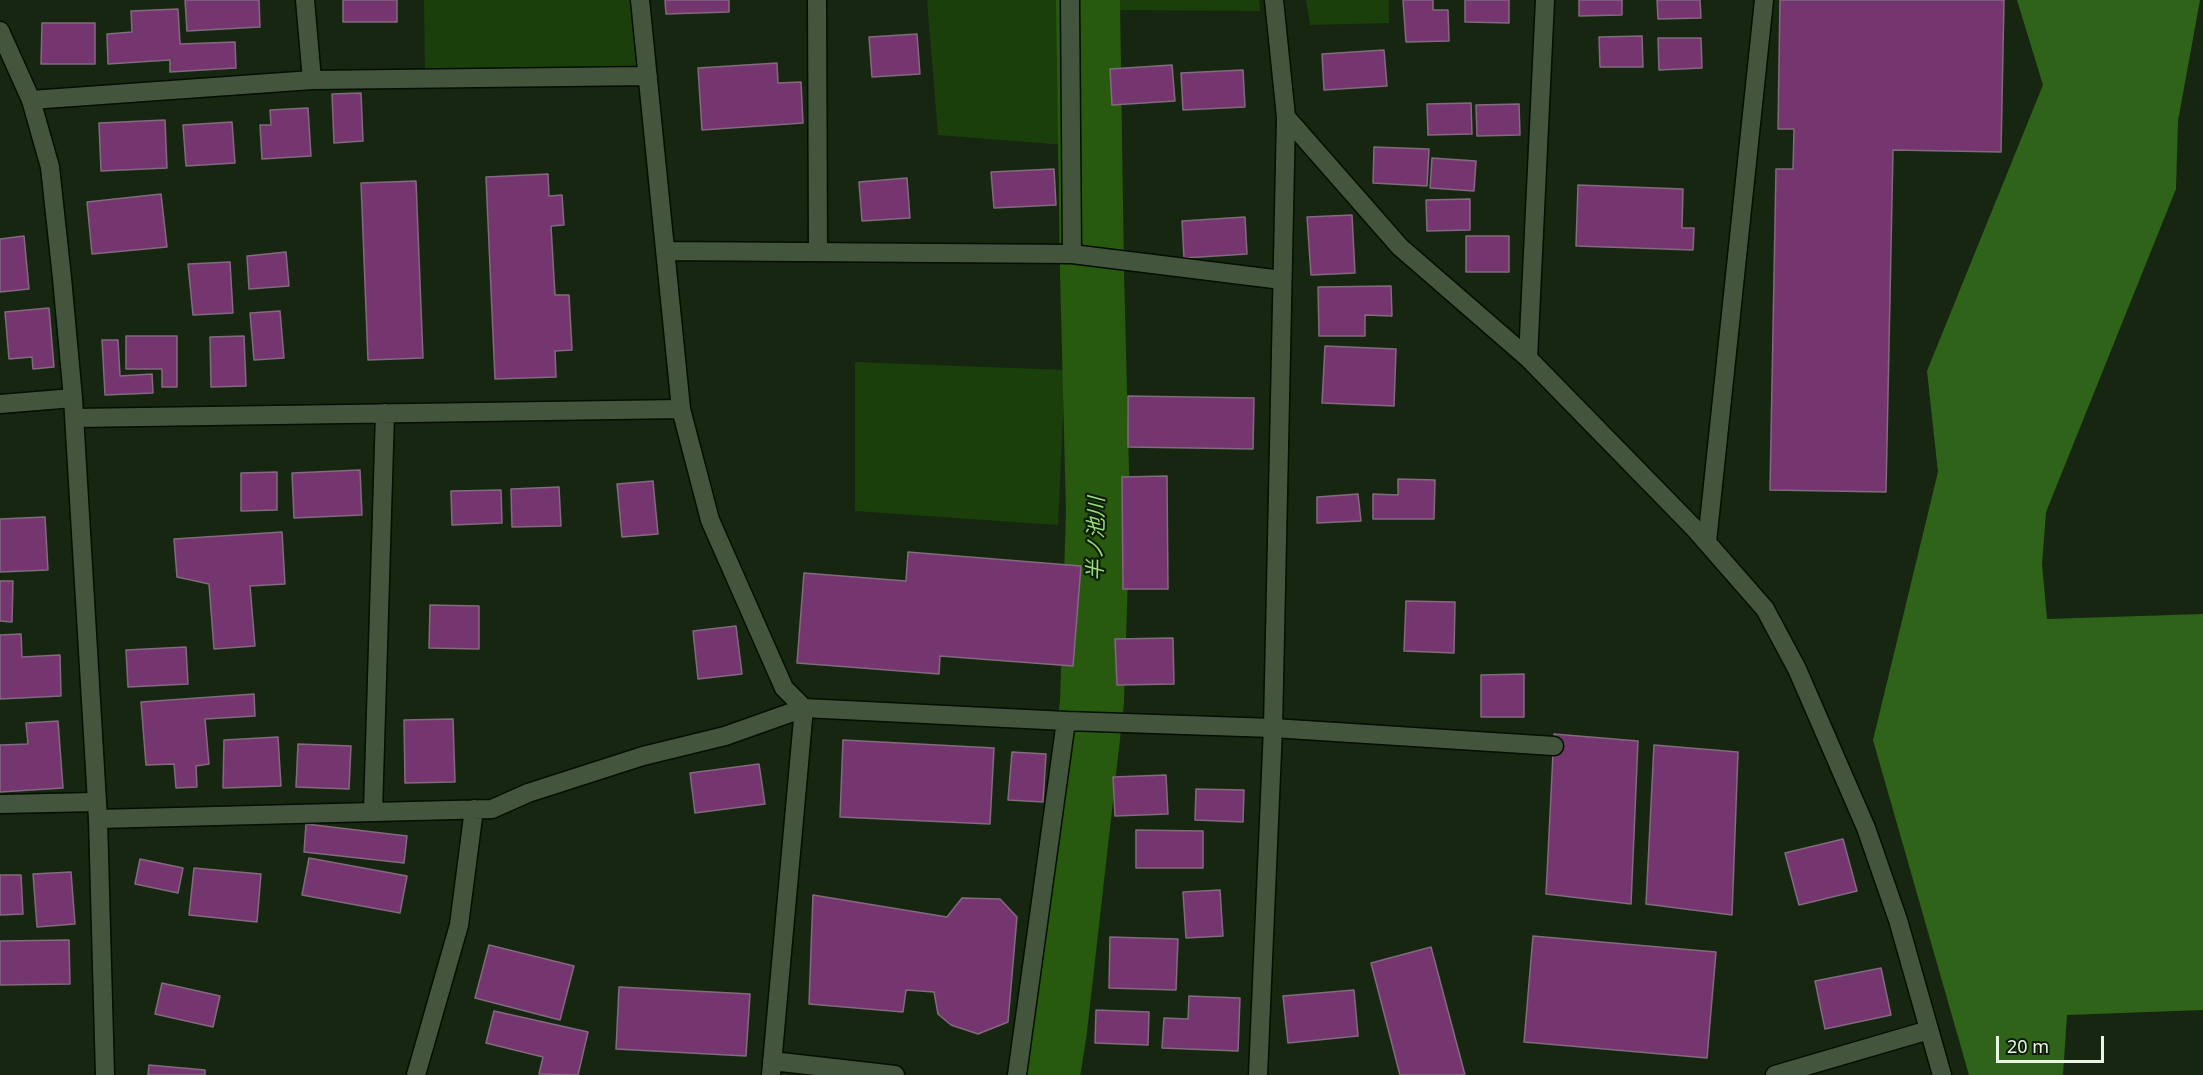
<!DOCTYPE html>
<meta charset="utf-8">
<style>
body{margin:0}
#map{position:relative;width:2203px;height:1075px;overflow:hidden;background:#172611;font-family:"Noto Sans",sans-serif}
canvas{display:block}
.scale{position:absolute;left:1996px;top:1036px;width:108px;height:27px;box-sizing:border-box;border:3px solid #e9f4e6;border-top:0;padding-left:8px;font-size:18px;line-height:21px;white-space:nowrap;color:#e9f4e6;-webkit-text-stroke:4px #0e1d08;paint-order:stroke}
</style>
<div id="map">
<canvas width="2203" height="1075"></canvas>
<div class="scale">20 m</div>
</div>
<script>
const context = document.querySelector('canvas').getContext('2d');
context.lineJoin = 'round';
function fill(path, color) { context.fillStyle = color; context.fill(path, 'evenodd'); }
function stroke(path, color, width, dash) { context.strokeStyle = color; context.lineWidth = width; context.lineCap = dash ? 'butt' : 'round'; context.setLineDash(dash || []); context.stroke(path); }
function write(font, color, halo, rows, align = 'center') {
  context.font = font + ' "Noto Sans","Noto Sans JP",sans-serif'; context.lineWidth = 4.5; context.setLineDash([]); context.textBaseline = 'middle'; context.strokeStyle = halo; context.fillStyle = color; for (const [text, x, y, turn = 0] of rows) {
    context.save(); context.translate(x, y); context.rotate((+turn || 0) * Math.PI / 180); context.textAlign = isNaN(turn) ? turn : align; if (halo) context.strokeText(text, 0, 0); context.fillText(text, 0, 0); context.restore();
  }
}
fill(new Path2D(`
 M424,0h216l8,76 -223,2z
 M927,0h143l-4,145 -128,-10z
 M1110,0h149l1,11 -150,-1z
 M1306,0h83v23l-79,2z
 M855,362l210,8 -7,155 -203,-14z`), '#1b3f0b');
fill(new Path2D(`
 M2017,0h183l-22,121 -2,68 -130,323 -4,52 5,55 156,-5v396l-136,5 -4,60h-94l-96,-335 65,-268 -11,-101 116,-286z`), '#30631a');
stroke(new Path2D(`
 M1048,1075l7,-45 37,-328 6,-190 -6,-240 -4,-272`), '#275a0e', 64);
const building = new Path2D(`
 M185,0h74l1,27 -73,4z
 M343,0h54v22h-54z
 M665,0h64v12l-63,2z
 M1403,0h30v10h15l1,31 -43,1z
 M1465,0h44v23l-44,-1z
 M1579,0h43v15l-43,1z
 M1657,0h43l1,18 -43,1z
 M1780,0h224l-3,152 -108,-2 -7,342 -116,-2 6,-321h17l1,-40h-16z
 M178,9l2,35 55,-2 1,26 -66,4v-12l-62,4 -1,-30 25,-2 -1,-21z
 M42,23h53v41h-54z
 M917,34l3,40 -48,3 -3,-40z
 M1642,36l1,31h-43l-1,-30z
 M1658,38h43l1,30 -43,2z
 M1384,50l3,36 -63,4 -2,-36z
 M777,63l1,20 23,-1 2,41 -101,7 -4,-62z
 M1172,65l3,36 -63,4 -2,-36z
 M1243,70l2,37 -62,3 -2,-37z
 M361,93l2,48 -29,2 -2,-49z
 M1471,103l1,31 -44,1 -1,-31z
 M1519,104l1,31 -43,1 -1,-31z
 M308,108l3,48 -49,3 -2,-34h11l-1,-15z
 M165,120l2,48 -66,3 -2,-48z
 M232,122l3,41 -49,3 -3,-41z
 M1374,147l55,2 -2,37 -54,-3z
 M1432,158l44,3 -2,30 -44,-3z
 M1054,169l2,36 -62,3 -3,-36z
 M548,174l1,22 13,-1 2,30 -13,1 4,69h14l3,55 -17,1 1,26 -61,2 -9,-202z
 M907,178l3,40 -48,3 -3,-39z
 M416,181l7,177 -55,2 -7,-177z
 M1578,185l105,4 -1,39h12l-1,22 -117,-4z
 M161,194l6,53 -75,7 -5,-52z
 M1470,199v31l-43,1 -1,-31z
 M1352,215l3,58 -44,2 -4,-58z
 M1245,217l2,37 -63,4 -2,-37z
 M24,236l5,53 -29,3v-53z
 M1466,236h43v36h-43z
 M286,252l3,34 -40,3 -2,-33z
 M230,262l3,51 -40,2 -5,-51z
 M1391,286l1,30 -27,-1v21h-46l-1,-49z
 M49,308l5,59 -21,2 -1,-12 -23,2 -4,-47z
 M280,311l4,47 -30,2 -4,-47z
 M126,336h51v51h-15v-18h-36z
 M244,336l2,50 -35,1 -1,-50z
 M102,340h16l2,36 32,-2 1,19 -48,2z
 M1325,346l71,3 -2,57 -72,-3z
 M1128,396l126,2 -1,51 -125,-2z
 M360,470l2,45 -68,3 -2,-45z
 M277,472v38l-36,1v-38z
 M1167,476l1,113h-45l-1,-112z
 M1398,479l37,1 -1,39h-61v-25l25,1z
 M653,481l5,53 -36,3 -5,-53z
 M559,487l2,39 -49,1 -1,-38z
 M501,490l1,33 -50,2 -1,-34z
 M1358,494l3,27 -44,2v-26z
 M45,517l3,53 -48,2v-53z
 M282,532l3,52 -35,2 5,60 -41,3 -5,-65 -32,-7 -3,-38z
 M908,552l173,14 -8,100 -133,-10 -1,18 -142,-11 7,-90 102,8z
 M0,581h13l-1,41 -12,-1z
 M1406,601l49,1 -1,51 -50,-2z
 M430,605l49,1v43l-50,-1z
 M736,626l6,48 -44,5 -5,-48z
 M21,634l1,23 38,-2 1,41 -61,3v-64z
 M1173,638l1,46 -57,1 -2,-46z
 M186,647l2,37 -60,3 -2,-37z
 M1524,674v43h-43v-42z
 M254,694l1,22 -50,3 4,45 -13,2 1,21 -21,1 -2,-24 -28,1 -5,-63z
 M453,719l2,63 -50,1 -1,-63z
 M58,721l5,67 -63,4v-47l28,-1 -2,-21z
 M1554,734l84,7 -7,163 -85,-10z
 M278,737l3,49 -58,2 1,-48z
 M843,740l151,8 -4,76 -150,-7z
 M298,744l53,2 -2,43 -53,-2z
 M1654,745l84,7 -6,163 -86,-11z
 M1012,752l34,2 -3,48 -35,-2z
 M759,764l6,40 -70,9 -5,-40z
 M1166,775l2,39 -53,2 -2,-39z
 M1196,789l48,1 -1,32 -48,-2z
 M306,824l101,12 -3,27 -100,-11z
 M1136,830l67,1v37h-67z
 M1843,839l14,52 -58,14 -14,-52z
 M309,858l98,18 -7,37 -98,-18z
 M140,859l43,9 -5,25 -43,-9z
 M194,868l67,6 -4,48 -68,-7z
 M71,872l4,52 -38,3 -4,-53z
 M0,875h21l2,39 -23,1z
 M1220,890l3,46 -37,2 -3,-46z
 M813,895l134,22 15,-19 38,1 17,18 -9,105 -30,12 -27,-9 -13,-11 -4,-22 -28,-2 -3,22 -94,-8z
 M1533,936l183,16 -9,106 -183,-16z
 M1110,937l68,2 -2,51 -67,-2z
 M69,940l1,44 -70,1v-44z
 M489,945l85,21 -14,54 -85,-22z
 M1431,947l34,128h-65l-29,-112z
 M1881,968l10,47 -66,14 -10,-48z
 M162,983l58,13 -7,31 -58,-13z
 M619,987l131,7 -4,62 -130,-7z
 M1354,990l4,46 -70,7 -5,-47z
 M1189,996l51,2 -2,53 -76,-3 2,-30 24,1z
 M1096,1010l53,2 -1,33 -53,-2z
 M494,1011l94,21 -10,43 -39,-1 4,-17 -57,-14z
 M149,1065l56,5v5h-57z`);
fill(building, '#753670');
stroke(building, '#826a7f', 1.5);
const street = new Path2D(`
 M305,0l7,80
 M640,0l41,409 29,111 74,168 20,20
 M817,0l1,252
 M1070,0l2,254
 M31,100l281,-20 336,-4
 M665,251l407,3 210,26
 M1528,358l17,-358
 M0,404l73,-6
 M75,418l606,-9
 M1707,542l57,-542
 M0,804l97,-2
 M373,812l12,-399
 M98,819l394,-10 36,-16 115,-37 82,-20 79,-28 262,13 207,7 281,18
 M772,1061l123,14
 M416,1075l43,-150 15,-116
 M771,1075l33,-367
 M1017,1075l49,-354
 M1775,1075l154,-45`);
const secondary = new Path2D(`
 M0,31l31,69 19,67 12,111 11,120 25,421 7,256
 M1286,117l114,130 128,111 167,171 70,80 32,60 69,159 32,92 44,155
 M1258,1075l15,-347 13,-611 -12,-117`);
stroke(street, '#030f00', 21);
stroke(secondary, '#030f00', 21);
stroke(street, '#44553e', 18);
stroke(secondary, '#44553e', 18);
write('italic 21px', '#97de7d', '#0e1d08', [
 ["半ノ池川",1097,539,-89]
]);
</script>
